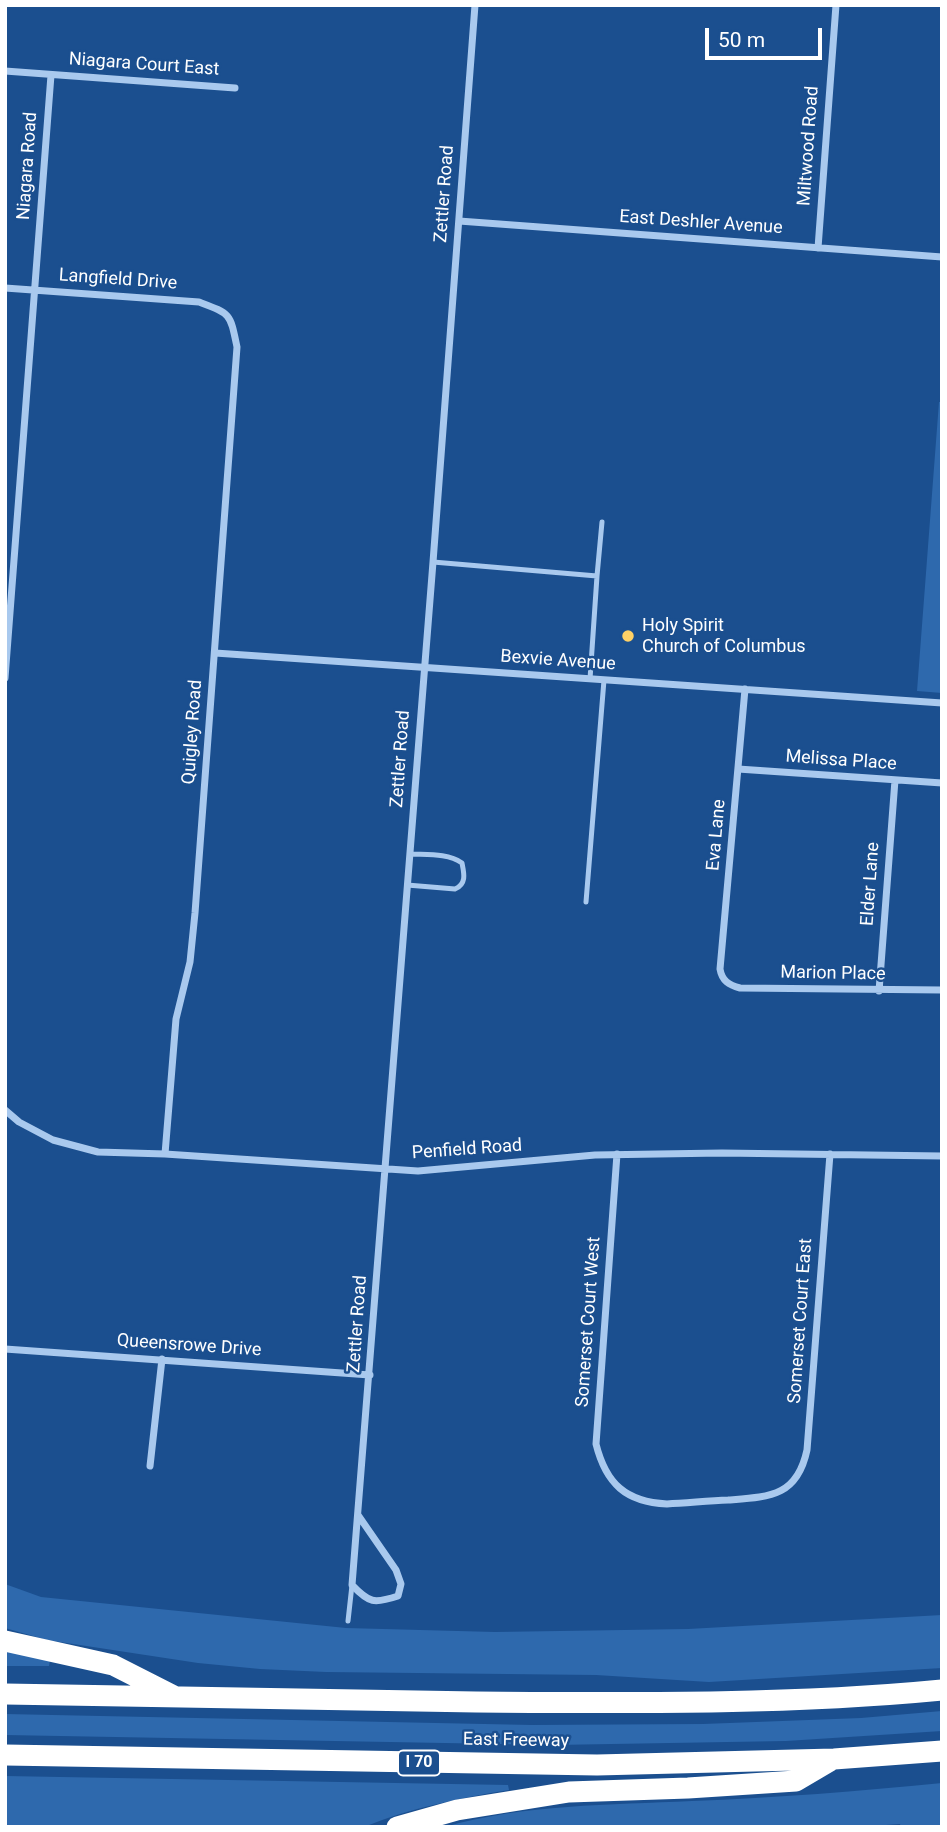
<!DOCTYPE html>
<style>
body{margin:0}
#map{position:relative;width:947px;height:1832px;overflow:hidden;background:#1b4f8f;font-family:Roboto,sans-serif}
canvas{display:block}
.frame{position:absolute;inset:0;border:7px solid #fff;pointer-events:none}
.scale{position:absolute;left:705px;top:28px;width:117px;height:32px;box-sizing:border-box;border:4px solid #fff;border-top:0;padding-left:9px;font-size:21px;line-height:24px;white-space:nowrap;color:#fff;-webkit-text-stroke:5px #1b4f8f;paint-order:stroke}
</style>
<div id="map">
<canvas width="947" height="1832"></canvas>
<div class="frame"></div>
<div class="scale">50 m</div>
</div>
<script>
const context = document.querySelector('canvas').getContext('2d');
context.lineJoin = 'round';
function fill(path, color) { context.fillStyle = color; context.fill(path, 'evenodd'); }
function stroke(path, color, width, dash) { context.strokeStyle = color; context.lineWidth = width; context.lineCap = dash ? 'butt' : 'round'; context.setLineDash(dash || []); context.stroke(path); }
function write(font, color, halo, rows, align = 'center') {
  context.font = font + ' Roboto,sans-serif'; context.lineWidth = 5; context.setLineDash([]); context.textBaseline = 'middle'; context.strokeStyle = halo; context.fillStyle = color; for (const [text, x, y, turn = 0] of rows) {
    context.save(); context.translate(x, y); context.rotate((+turn || 0) * Math.PI / 180); context.textAlign = isNaN(turn) ? turn : align; if (halo) context.strokeText(text, 0, 0); context.fillText(text, 0, 0); context.restore();
  }
}
fill(new Path2D(`
 M939,402h3v291l-25,-2z
 M5,1584l36,13 305,31 149,4 193,-3 254,-14v53l-233,14 -113,-7 -270,-3 -66,-3 -62,-6 -151,-23 -42,-12z
 M5,1648l45,12 -1,6h-44z
 M942,1711v20l-156,10 -232,4 -549,-10v-21l527,11 171,-1 158,-6z
 M5,1776l503,9 1,5c-49,8 -99,18 -145,37h-359z
 M942,1783v44h-41l-1,-3 -42,3h-414c81,-23 166,-22 248,-26 84,-3 167,-10 250,-18z`), '#2e69ad');
stroke(new Path2D(`
 M433,562l164,14 -7,103
 M597,576l5,-54
 M407,885l48,4c12,-5 9,-16 7,-26 -14,-10 -36,-8 -52,-9
 M586,902l18,-222
 M348,1621l4,-36`), '#a9c9ee', 5);
stroke(new Path2D(`
 M5,71l230,17
 M459,221l483,36
 M818,248l18,-243
 M5,288l194,14c32,12 31,11 38,45l-42,566 -5,49 -14,57 -11,135
 M215,653l727,50
 M5,678l46,-603
 M745,689l-25,280c2,12 9,16 20,19l202,2
 M738,769l204,14
 M879,991l16,-211
 M5,1110l14,12 34,18 45,12 67,2 253,17 177,-16 127,-2 220,3
 M617,1154l-21,290c10,40 30,58 71,60 20,-1 40,-3 61,-4 41,-3 69,-3 79,-50l23,-296
 M5,1349l365,26
 M150,1466l12,-107
 M358,1515l38,55 5,14 -3,12c-24,8 -29,7 -46,-11l81,-1023 42,-557`), '#a9c9ee', 7);
stroke(new Path2D(`
 M5,1641l108,24 61,31
 M5,1694c157,4 314,6 471,8 155,1 311,3 466,-12
 M5,1755l592,10 237,-6 108,-8
 M397,1827l60,-17 112,-18 119,-4 108,-7 34,-20`), '#fff', 21);
for (const [x, y, r, color] of [
 [628,636,7,"#ffd166"]
]) { const dot = new Path2D(); dot.arc(x, y, r, 0, 2 * Math.PI); context.fillStyle = color; context.fill(dot); stroke(dot, '#1b4f8f', 2.5); }
for (const [x, y, w] of [
 [419,1763,42]
]) { const box = new Path2D(); box.roundRect(x - w / 2, y - 12.5, w, 25, 5); context.fillStyle = '#1b4f8f'; context.fill(box); stroke(box, '#fff', 2); }
write('bold 16px', '#fff', null, [
 ["I 70",419,1763]
]);
write('18px', '#fff', '#1b4f8f', [
 ["Niagara Court East",144,65,4],
 ["Miltwood Road",809,146,-86],
 ["Niagara Road",28,166,-86],
 ["Zettler Road",445,194,-86],
 ["East Deshler Avenue",701,223,4],
 ["Langfield Drive",118,280,4],
 ["Bexvie Avenue",558,661,4],
 ["Quigley Road",193,732,-86],
 ["Zettler Road",401,759,-86],
 ["Melissa Place",841,761,4],
 ["Eva Lane",717,835,-85],
 ["Elder Lane",871,884,-86],
 ["Marion Place",833,974,1],
 ["Penfield Road",467,1150,-4],
 ["Somerset Court East",801,1321,-86],
 ["Somerset Court West",589,1322,-86],
 ["Zettler Road",358,1324,-86],
 ["Queensrowe Drive",189,1346,4],
 ["East Freeway",516,1741,1]
]);
write('18px', '#fff', '#1b4f8f', [
 ["Holy Spirit",642,626],
 ["Church of Columbus",642,647]
], 'left');
</script>
